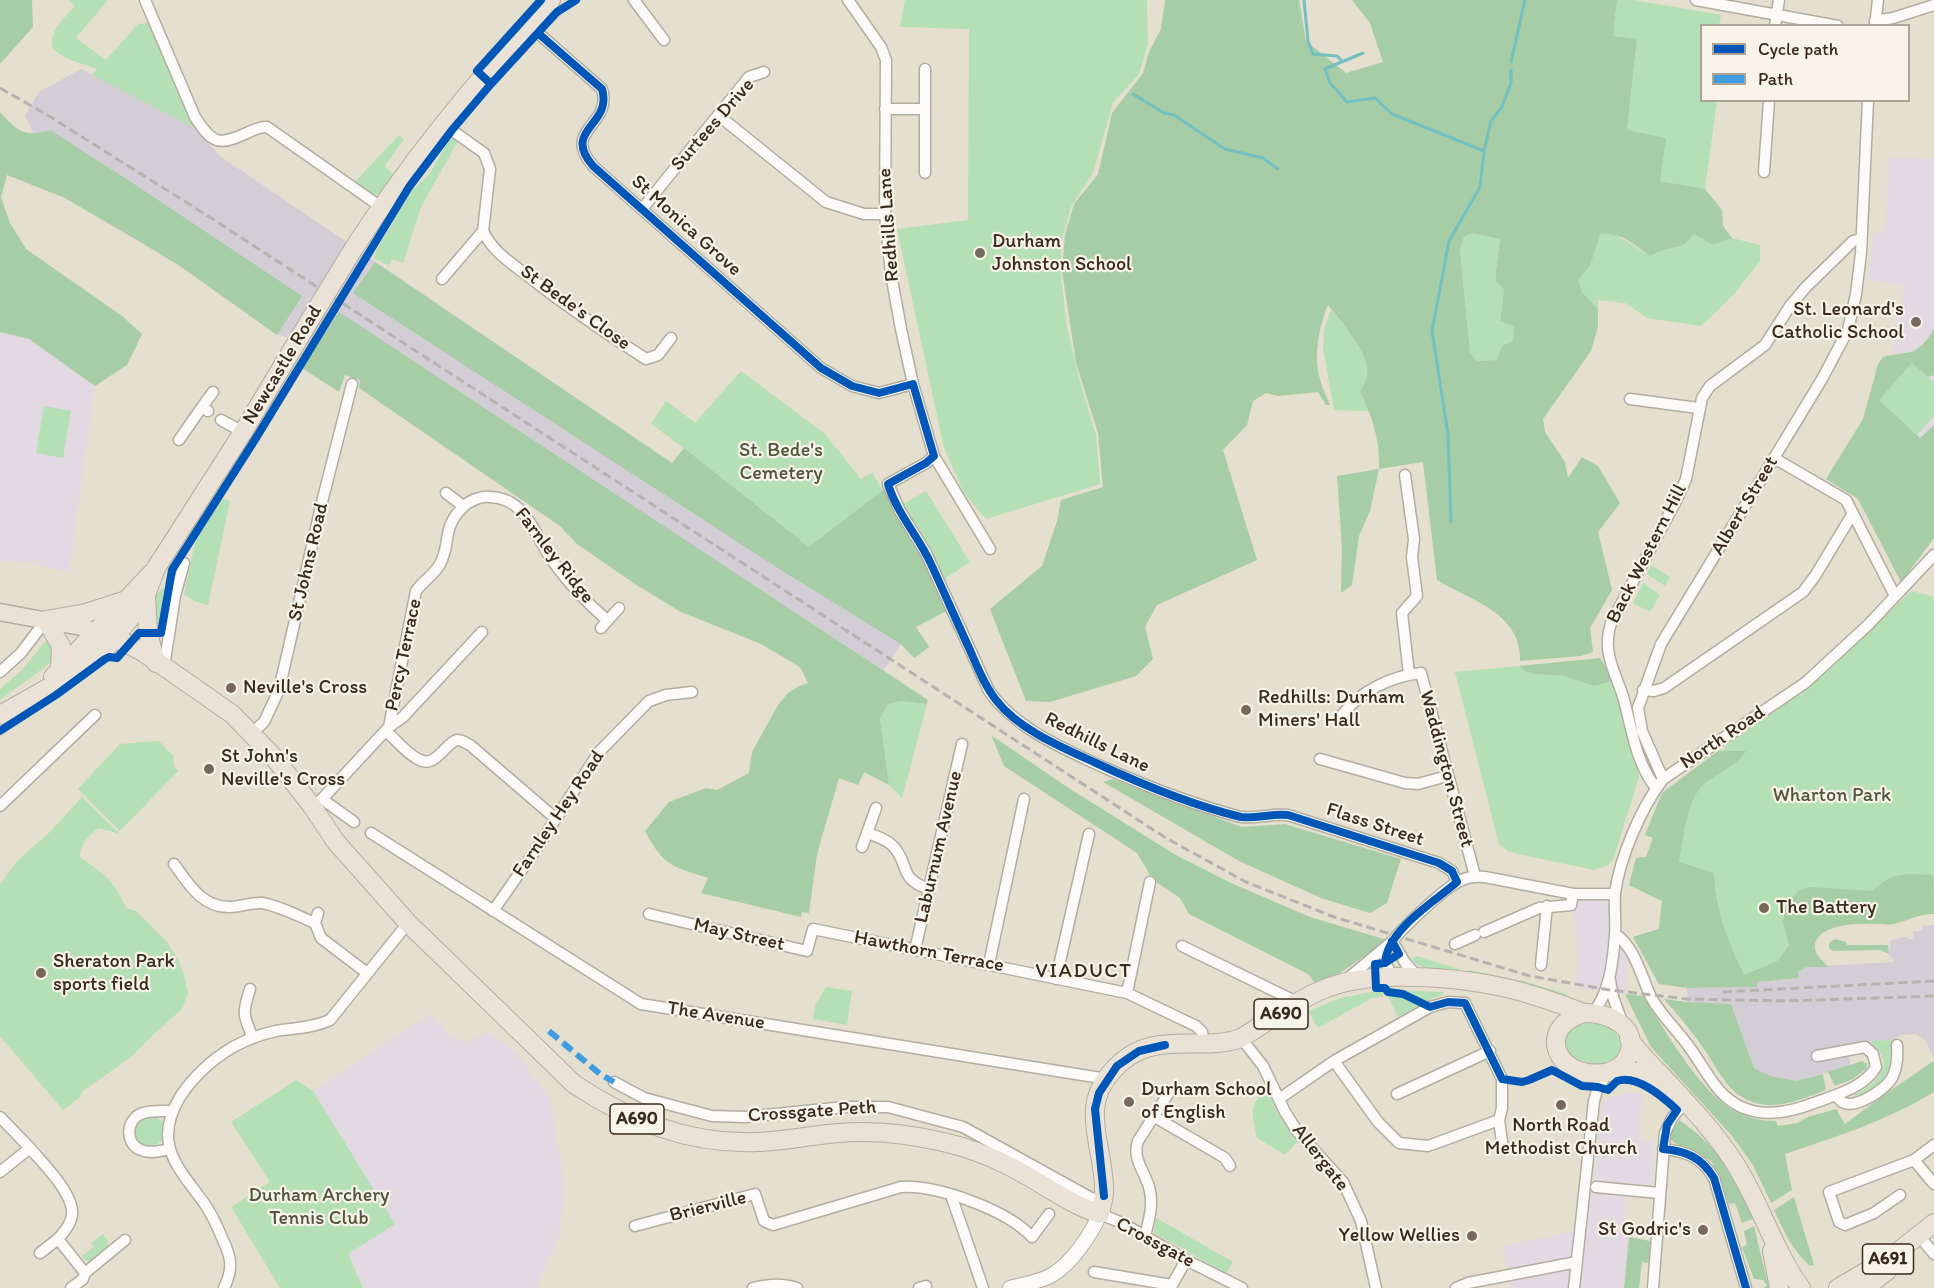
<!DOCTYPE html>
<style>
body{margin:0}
#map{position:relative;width:1934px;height:1288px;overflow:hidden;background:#e4dfce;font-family:Itim,sans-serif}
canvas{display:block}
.legend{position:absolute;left:1700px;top:24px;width:210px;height:78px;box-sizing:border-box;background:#f7f3e8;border:2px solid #aca397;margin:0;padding:8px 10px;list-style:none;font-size:18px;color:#3b2a1e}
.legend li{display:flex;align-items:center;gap:12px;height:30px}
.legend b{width:30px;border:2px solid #aca397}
</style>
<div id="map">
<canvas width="1934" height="1288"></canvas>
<ul class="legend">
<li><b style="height:8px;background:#0057b8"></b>Cycle path</li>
<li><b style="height:8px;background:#3f9ce0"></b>Path</li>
</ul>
</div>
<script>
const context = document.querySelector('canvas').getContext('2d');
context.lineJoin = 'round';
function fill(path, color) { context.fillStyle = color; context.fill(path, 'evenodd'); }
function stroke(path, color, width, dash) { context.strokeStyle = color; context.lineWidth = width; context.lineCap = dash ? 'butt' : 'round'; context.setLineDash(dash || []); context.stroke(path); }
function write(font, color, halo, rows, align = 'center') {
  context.font = font + ' Itim,sans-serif'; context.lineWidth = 4.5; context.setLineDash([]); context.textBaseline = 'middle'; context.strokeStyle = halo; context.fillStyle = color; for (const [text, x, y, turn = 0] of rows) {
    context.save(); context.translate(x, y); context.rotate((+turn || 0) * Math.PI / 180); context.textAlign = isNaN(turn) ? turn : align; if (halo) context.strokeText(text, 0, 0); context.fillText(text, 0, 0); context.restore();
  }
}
fill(new Path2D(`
 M1888,157l46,2v283l-12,11 -31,-95 13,-72 -36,-6 5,-47 7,1 6,-13z
 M0,332l29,7 66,47 -26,186 -39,-9 -30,-3z
 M1573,894h42l3,49 10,17 -3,34 -50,-6 3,-28 -4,-48 -3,-7z
 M432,1013l16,22 18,8 22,-11 30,22 33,47 14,88 -7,52 -22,47h-173l-15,-34 46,-30 -81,-133z
 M1627,1092l15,1 -4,47 16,2 -3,43 -25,-2 -2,37 5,17 -5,51h-113l-9,-42 86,-18 15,-128z`), '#e2d9e2');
fill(new Path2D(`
 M81,69l114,59 25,28 452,307 12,-15 125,99 46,44 46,53 -22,34 -184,-69 -396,-269 -22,-5 -97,-69 -115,-68 -40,-82 14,-24z
 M1934,925v133l-9,-18 -9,-6 -15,1 -9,5 -21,1 -7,12h-5l-10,4 2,9 -55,15 -26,-5 -16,-8 -23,-64 -44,-2v-14l70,-1 -1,-5 42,-4v-6l9,-5 86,-5v-4l-4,-2 2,-16 16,-3v2h6v-8h9l1,-5z`), '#d3ced5');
fill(new Path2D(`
 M68,0h40l-32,38 30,22 32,-36 10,-1 47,105 -103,-53 5,-6c-15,-6 -32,-9 -44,-20 -5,-18 11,-30 22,-43z
 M905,0h242l1,44 -9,30 -26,29 -20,70 -22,34 -9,32 -2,29 7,58 12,53 17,56 4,49 -114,35 -22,-26 -20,-45 -47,-219 71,-9 1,-191 -69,-2z
 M1617,0h17l87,15 -2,10 -17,1v74l15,1 -12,88 -45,-8 -33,-51 10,-90 -24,-4z
 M399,135l5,4 -19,27 9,9 -15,19 -7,1 -18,-12z
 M450,138l8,3 -37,66 -18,56 -11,-4 -3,7 -15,-8 2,-7 36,-61 16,-14z
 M1471,233l29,6 -4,31v12l8,6 -4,33 14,6 -1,14 -16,19 -20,1 -7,-9 -10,-102 4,-13z
 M1613,233l37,23 14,-6 20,-5 10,-11 19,11 19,-7 28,7v16l-27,34 -32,31 -54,-8 -22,-15 -27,-3v9l-16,-17 -5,-12 13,-14 9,-32z
 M1331,309c11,15 40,46 36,66 -1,5 -5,12 -7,18l10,18 -36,-1 -11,-62 1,-18z
 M1912,363l22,19v34l-17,19 -39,-35z
 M741,371l84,63 36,45 11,-6 48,76 26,62 -30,16 13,20 -15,11 -105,-111 -125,-99 -33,-24 15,-23 29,22z
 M44,406l27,5 -8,47 -27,-5z
 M926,491l44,71 -27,18 -11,-30 -30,-45z
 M221,498l9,3 -22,104 -12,-3 -12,-8 11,-52z
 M1651,565l19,12 -5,9 -18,-12z
 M1643,583l17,12 -10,17 -17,-9z
 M164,587l-5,53 -8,-12 5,-33z
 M1911,591l22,5 1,4v314c-17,-1 -32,10 -48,11l-10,-21 -87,40 -12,17 -33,14 -85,9 -26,-47 26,-8 3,-28 -33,-16 7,-27 10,-1 7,-19 -8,-3 17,-42 56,-42 6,-1 2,-5 72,-50 2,1z
 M50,640l5,16 -5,7 -50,37v-11l22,-19 23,-28z
 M1519,666l7,6 7,2 31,2 30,10 20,-5 25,96 -26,83 -7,6 -12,4 -85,-18 -10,-8 -44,-172z
 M901,701l26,3 -25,94 -13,-13 -9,-66 8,-15z
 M159,741l14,15 1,10 4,5 -58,60 -42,-42 42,-45z
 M82,797l38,37 -22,-6c-9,8 -19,17 -18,29 24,17 34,23 46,51l10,3 30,30 12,18 6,16 4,19 -6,15 -29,26 -22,22 -48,34 -4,7 -16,12 -63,-74v-151l17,-24 34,-30z
 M1417,956l42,13v2c-18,-1 -36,1 -48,-12z
 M1469,970l54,11 44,13v7l-100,-28z
 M826,987l26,4 -5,34 -34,-6 2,-13z
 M1392,990l52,2 -2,3 -7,2 -37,20 -10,-21z
 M1372,992h11v5l-11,1 -54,30 -10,-17 33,-13z
 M1580,1022c22,1 35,2 43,25 -12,24 -35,23 -55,9l-5,-18 7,-12z
 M1892,1040c1,30 -6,45 -34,57l-4,-2c14,-7 35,-21 28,-40 -3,-6 -9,-9 -12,-14z
 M296,1080l17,11 82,133 -47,30 15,34h-83l-49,-81 39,-25 -39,-60z
 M1267,1089l11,25 20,27 -13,14 -28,-17c-5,-21 -9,-35 10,-49z
 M135 1131a15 15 0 1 1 30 0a15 15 0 1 1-30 0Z
 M1156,1218l77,44 -7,11 -72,-40z
 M103,1234l5,7v6l-18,14h-4l-4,-5 12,-9 -3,-4z`), '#b5dfb4');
fill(new Path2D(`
 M0,0h32l1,27 -33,37z
 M1165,0h134l7,41 40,32 37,-11 -13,-39 -18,-23h265l-4,36 24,3 -10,91 39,8 -6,43 45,8 17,21 1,16 9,12 -19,7 -19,-11 -10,11 -20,5 -14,6c-17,-12 -28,-24 -50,-22l-10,32 -12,14 4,12 16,17v17l-7,25 -48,68 2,13 20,30 3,16 14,-21 16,9 22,37 -22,29 14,58 -22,38 3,24 -12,4 -61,5c2,-48 -50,-61 -83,-81l-14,-118 -44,7 -9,42 -11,25 -7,49 -11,8 1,-45 -5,-72 42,-7c1,-28 -6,-52 -19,-77 2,-5 6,-11 7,-17 4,-21 -27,-54 -39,-70 -9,22 -15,51 -8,74 2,9 7,18 10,26h-4l-8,-13 -40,4 -12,-3 -13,8 -6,24 -24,25 34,110 -100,45 -12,22 8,32 -17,17 -86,26 -24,-1 -36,-92 52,-43 15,-45 4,-21 42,-13 -5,-54 -22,-70 -14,-92 3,-36 9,-31 24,-30 14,-61 31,-40 6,-21 12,-23zM1471,233l29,6 -4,31v12l8,7 -4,32 14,6 -1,14 -11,5 -5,14 -20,1 -7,-9 -10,-102 4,-13z
 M0,112c17,19 25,26 50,18l78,50 174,116 -25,39 -97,-69 -41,-25 -74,-43 -58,-23 -6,22 9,26 16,26 96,67 20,18 -15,31 -32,21 -66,-47 -29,-7z
 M375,262l297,201 12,-15 125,99 74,-57 37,59 26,62 -30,16 13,20 -15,11 -13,-14 -117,-72 -431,-279z
 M339,312l589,388 -1,4 -26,-3 -13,3 -8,15 9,66 -25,-13 -6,13 -19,-7 -22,76 -8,59 -7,-1 -1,5 -100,-24 7,-15c-36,-12 -44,-11 -63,-47l24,-29 37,-14 11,2 32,-17 3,-21 26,-47 10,-12 11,-7 9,-3 -8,-16 -39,-23 -80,-32 -46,-28 -58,-40 -17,-18 -201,-138 1,-8 -15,-5 -6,17 -37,-24z
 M1934,329v46l-6,2 -16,-14 -33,37 41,38 14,-13v113l-33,44 -43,-83 -32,-20 37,-60 15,-55 5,-7c29,-7 33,1 51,-28z
 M1600,658l14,23 -20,5 -30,-10 -31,-2 -7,-2 -7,-6z
 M991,735l76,52 107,67 57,29 79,34 77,23 -48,34 -11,6 -14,2 -6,-8 -119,-60 -9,-16 -27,-18 -16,-27 -133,-87z
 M1718,751h28c-9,14 -28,22 -41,32 -19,16 -21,55 -26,79l35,11c1,36 14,69 30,102l33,-14 12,-16 -6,-24 3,-17 13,-13 10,-4 63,4c22,-20 33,-17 61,-16l1,39c-15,-1 -27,7 -41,10 -5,1 -9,0 -14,0 -18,-1 -52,-1 -62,15 -7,12 4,21 12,28h-22l-9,5 1,6 -42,4v5l-70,1 -28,-4 -26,-47 26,-8 3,-28 -33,-16 7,-27 10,-1 7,-19 -8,-3 17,-42z
 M1113,779l129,48 43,-3 116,35 -14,44 -17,10 -49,-15 -82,-37 -136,-79z
 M1835,939l11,3 1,3h41l1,9 -9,-4 -47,1 -4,-3v-5z
 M1625,994l18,2c22,34 57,97 93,116 13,6 25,9 40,9l2,5 19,-3 11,-6 28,-8 9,15c29,-22 58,-43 89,-63v31c-46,28 -98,45 -149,62l7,36 -21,13 -18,-38 -21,-29 -81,-89z
 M1664,999l23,3 44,2 23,64 16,8 26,5 27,-7 3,16c-17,6 -36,15 -54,15 -41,0 -51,-32 -70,-59 -12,-17 -25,-32 -38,-47z
 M1862,1061l5,3 -1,5 -13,10 -18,7 -7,-14z
 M1679,1120c8,6 16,11 23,18 23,21 38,53 51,81l-11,4 -7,-20 -6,1 -17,-42 -20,-13 -14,-4 -7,-5 -1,-5z
 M1794,1197l20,68 -4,1c-18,-16 -26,-35 -36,-56z
 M1754,1226l13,54 3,-1 2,9h-8l3,-3 -4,-5 -9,-1 -12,-32 5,-2 -3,-14z
 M1629,1237l27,5 -2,22 -12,-2 -3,26h-15z`), '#a6cda6');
stroke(new Path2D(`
 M1304,0l4,41 5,13 24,2 4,4
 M1363,53l-38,16 5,14 17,19 28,-4 17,16 92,37 -4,36 -31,54 -17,90 16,103 3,88
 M1511,62l14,-62
 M1133,94l31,19 10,2 51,34 38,9 15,11
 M1484,151l7,-30 11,-14 9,-24v-13`), '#73c0c0', 3);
const minor = new Path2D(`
 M145,0l50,117c18,28 24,29 54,15 6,-3 11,-5 18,-5l114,80
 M634,0l30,40
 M848,0l33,47 5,13 -1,154 6,60 10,55 12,55 21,72 56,93
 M1696,0l142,26
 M1875,21l18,-3 41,-13
 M529,25l73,64c11,37 -41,40 -9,77l228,202 31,18 27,7 34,-9
 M1775,26l4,-26
 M1875,26l3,-26
 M925,69v104
 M885,109h40
 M718,115l108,87 38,12h21
 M443,124l41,29 6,16 -7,62c9,20 28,32 45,45 38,30 78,57 118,83l12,-4 13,-17
 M1764,172l5,-72
 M642,209l107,-132 15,-5
 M442,279l41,-48
 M1630,399l68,9
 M202,407l11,-15
 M221,420l22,12
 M179,440l23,-33 6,4
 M934,456l-8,7 -38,21 12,27 26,42 63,138c27,38 73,57 114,76 45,20 91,38 138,50 17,2 31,-4 47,-2l151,48 13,8 5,11
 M1774,458l72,42 49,96
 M1405,475l9,64 -2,18 5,39 -15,17 7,61
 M446,493l17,13
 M601,628l18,-20
 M164,667l11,-71 9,-33
 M0,672l21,-19 25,-33
 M1643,690l11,1 10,-3 139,-96 12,-16 38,-63
 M1342,715c18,-24 50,-39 79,-42l54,203
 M389,727l14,-10 79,-85
 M386,731c10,9 20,22 32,28 17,11 27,-16 39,-19 5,0 9,3 13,5l85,73
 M252,733l12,-11 15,-32 44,-192 29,-114
 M1320,759l85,24 13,1 29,-8
 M1663,779l-21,-48 -4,-23 23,-64 161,-265 26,-49 8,-36 5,-41 7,-153
 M1656,788c-20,-25 -24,-58 -32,-88 -4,-15 -12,-29 -15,-45 -2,-10 -1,-23 2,-32l65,-122 10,-22 16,-81 8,-12 55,-41 25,-39 16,-19 40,-39 7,-7 8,-2
 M322,799l32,23
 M0,806l95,-91
 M312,806l10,-7 67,-72 27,-136c7,-10 18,-16 24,-27 11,-20 2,-35 21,-55 7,-8 19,-13 29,-12 38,1 45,41 64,66 16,22 33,40 53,57
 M371,833l270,171 466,75
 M867,833c9,3 19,6 26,13 17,18 5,33 36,43
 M862,847l14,-39
 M174,864c14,19 28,44 56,43 11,0 21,-5 32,-4 18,3 36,13 53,20
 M493,911l42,-60 64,-99 50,-51 17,-6 26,-3
 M318,913l-3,10 6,15 46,35
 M649,914l158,37 6,-22 314,64 69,33 6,6 2,12
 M1484,932l55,-24 32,-3 2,-11
 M1615,934c20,13 26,42 36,63 9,17 24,31 36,47 10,13 18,28 28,41 26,35 63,32 99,18 21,-8 50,-15 62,-36l-3,-13 -8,-7 -48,9
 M1392,941l14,23 12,13
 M1455,944l20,-9
 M1182,946l117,57
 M915,950l47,-206
 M989,964l35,-165
 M1541,965l6,-59
 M1392,977c-4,-8 -9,-17 -5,-27 5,-14 57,-61 71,-68 8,-5 18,-6 27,-5l88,17h42
 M1056,979l33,-145
 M1346,980l43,-36
 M1610,980l3,17 9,25
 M250,989c-8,25 -7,26 3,49
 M1127,993l23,-111
 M1593,1013c17,-21 20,-52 22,-78 1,-14 -1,-28 0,-42 5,-36 26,-85 48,-114l142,-96 63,-58 66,-70
 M1241,1038l22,28 22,46 12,19 46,51 18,39 15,67
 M1334,1061l44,61 21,21 29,3 71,-26
 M614,1082l30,16 68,18 33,1 100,-10h43l75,20 130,72 11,-3
 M1397,1094l93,-43
 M1836,1095c1,2 5,6 6,7 14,8 43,-13 50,-24 5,-10 6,-21 5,-33
 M1279,1099l55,-38 96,-54 18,-5 17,1 37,76v29l-3,12 4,29
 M1153,1116l72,42 5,8
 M0,1117l30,31
 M169,1149c-8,2 -20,5 -28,1 -17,-7 -15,-31 2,-37 9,-3 19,-2 29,-2
 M1663,1149c23,2 38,8 51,29l32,110
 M1914,1160l20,24
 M0,1172l30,-24c13,16 49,50 41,71 -2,8 -8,14 -13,20l27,34 40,-33
 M1596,1187l63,6
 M951,1195l32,93
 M1900,1195l-26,18 -29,12 -6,-3 -10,-30 85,-32 20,-15
 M1100,1214l22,9 64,37 56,28
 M635,1226l120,-32 9,27 9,4 128,-38c37,-2 106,23 131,50l17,-23
 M1145,1236c4,-16 9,-33 4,-49 -5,-17 -17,-28 -11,-46l30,-47
 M1925,1243l9,11
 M40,1253l18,-14
 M1094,1272l78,13 14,-25
 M71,1288l12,-9 2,-6
 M224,1288c9,-19 8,-29 -1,-48 -5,-12 -11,-26 -19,-37 -26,-36 -52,-59 -24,-106 13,-20 33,-38 53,-50 13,-7 29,-13 43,-16 18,-3 37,-3 54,-11l78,-97
 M753,1288c15,-4 30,-5 44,0
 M919,1288l7,-2
 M1456,1288l12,-5 109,-21
 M1574,1288l20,-187 4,-14 11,-15
 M1653,1288l12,-155 7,-15 13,-16`);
const tertiary = new Path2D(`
 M1010,1288c14,-4 30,-6 42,-13 20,-12 38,-39 48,-61`);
const primary = new Path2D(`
 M0,612l81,15 16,5`);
const trunk = new Path2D(`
 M354,248c57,-88 125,-171 197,-248
 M146,595l2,38 8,30
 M97,632l18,6 28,14 89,62 40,41 40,51 24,36 72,81 166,161c55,37 117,61 184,58 27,-1 54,-7 81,-9 35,-3 70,1 104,9 23,5 47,14 68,25 30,15 57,37 89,47 1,-7 4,-15 4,-22 1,-28 -11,-55 -9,-83 2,-28 28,-55 55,-62 30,-8 62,2 91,-9 25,-15 57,-39 83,-49 52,-22 155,-11 208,6 18,5 35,12 52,18
 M60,668l1,-22 -15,-26 40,-7 37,-12
 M53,677l99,-104
 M0,715l62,-35 20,-14 26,-20 24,-30 14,-21 10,-27 87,-136 67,-112
 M1584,1013c24,-1 57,14 44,43 -9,21 -40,21 -57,11 -9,-6 -16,-16 -15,-27 2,-16 15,-23 28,-27z
 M1629,1039c10,14 22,26 34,38 25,27 51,54 71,85 26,40 39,87 67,126
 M1616,1069l19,3 33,20
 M1772,1251l7,37
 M1838,1288l53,-31 43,-34
 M1865,1288l22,-17`);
stroke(minor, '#b2ada1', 13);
stroke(tertiary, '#b2ada1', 16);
stroke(primary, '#b2ada1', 19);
stroke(trunk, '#b2ada1', 20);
stroke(minor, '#fbfaf8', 10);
stroke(tertiary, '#fbfaf8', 14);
stroke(primary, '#eae2d6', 16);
stroke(trunk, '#eae2d6', 18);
stroke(new Path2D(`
 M0,88l44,25 167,105 955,620 80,44 88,35 196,59 80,14 77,9 98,2 149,-5
 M1723,992l211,-11`), '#b5b3af', 3, [9, 4.5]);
const trunkBridge = new Path2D(`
 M310,320l44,-72`);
stroke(trunkBridge, '#b2ada1', 20, []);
stroke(trunkBridge, '#eae2d6', 18);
stroke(new Path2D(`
 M549,1031l51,43 14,8`), '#3f9ce0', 6, [12, 6]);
stroke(new Path2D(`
 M539,34l63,55c11,37 -41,40 -9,77l228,202 31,18 27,7 34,-9 21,72 -8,7 -38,21c9,30 31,53 43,80 13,28 25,56 38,84 8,18 15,37 27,52 23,30 67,48 100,63 47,22 95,42 145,54 17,2 31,-4 47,-2l151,48 13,8 5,11c-23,20 -70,48 -72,81
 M491,84l-14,-13 64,-71
 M0,731l56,-36 49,-36 4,-2 8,1 22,-25h22l11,-63 84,-132 153,-251 43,-57 39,-46 66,-72 19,-12
 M1392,941l7,13 -14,9 -10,1 1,24h9l3,4 15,2 27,13 18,-5 17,1 37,76 20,3 7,-2 23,-10 30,16 16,1 10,3 9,-9c20,-7 46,16 60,29l-10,15 -4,24c23,2 38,8 51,29l32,110
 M1104,1196l-9,-87 4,-16 18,-27 22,-15 26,-6`), '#0057b8', 8);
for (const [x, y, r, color] of [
 [980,253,6,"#76695c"],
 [1916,322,6,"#76695c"],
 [231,688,6,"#76695c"],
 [1246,710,6,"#76695c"],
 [209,769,6,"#76695c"],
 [1764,908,6,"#76695c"],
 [41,973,6,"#76695c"],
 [1129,1102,6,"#76695c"],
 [1561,1105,6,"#76695c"],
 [1703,1230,6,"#76695c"],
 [1472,1236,6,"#76695c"]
]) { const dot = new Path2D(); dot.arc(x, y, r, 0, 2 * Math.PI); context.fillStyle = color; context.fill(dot); stroke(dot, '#f7f3e8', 2); }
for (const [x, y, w] of [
 [1281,1014,54],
 [637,1119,54],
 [1888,1259,51]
]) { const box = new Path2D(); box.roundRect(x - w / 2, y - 15, w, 30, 4.5); context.fillStyle = '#f7f3e8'; context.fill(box); stroke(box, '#3b2a1e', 1.5); }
write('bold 18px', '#3b2a1e', null, [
 ["A690",1281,1014],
 ["A690",637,1119],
 ["A691",1888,1259]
]);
write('20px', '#3b2a1e', '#f7f3e8', [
 ["Surtees Drive",713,125,-49],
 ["Redhills Lane",889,225,-94],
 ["St Monica Grove",686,226,42],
 ["St Bede's Close",575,308,36],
 ["Newcastle Road",283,365,-59],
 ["Albert Street",1745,506,-59],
 ["Back Western Hill",1647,554,-63],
 ["Farnley Ridge",554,556,52],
 ["St Johns Road",309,562,-77],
 ["Percy Terrace",404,655,-78],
 ["North Road",1723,738,-34],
 ["Redhills Lane",1097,743,26],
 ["Waddington Street",1446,769,75],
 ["Farnley Hey Road",559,814,-56],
 ["Flass Street",1375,825,18],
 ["Laburnum Avenue",939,847,-77],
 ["May Street",739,935,13],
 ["Hawthorn Terrace",929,952,11],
 ["The Avenue",716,1016,9],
 ["Crossgate Peth",812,1112,-4],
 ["Allergate",1320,1158,52],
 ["Brierville",708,1207,-14],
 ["Crossgate",1155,1243,28]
]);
write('20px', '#3b2a1e', '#f7f3e8', [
 ["Durham",992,242],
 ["Johnston School",992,265],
 ["St. Leonard's",1904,310,"right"],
 ["Catholic School",1904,333,"right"],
 ["Neville's Cross",243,688],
 ["Redhills: Durham",1258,698],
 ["Miners' Hall",1258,721],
 ["St John's",221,757],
 ["Neville's Cross",221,780],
 ["The Battery",1776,908],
 ["Sheraton Park",53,962],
 ["sports field",53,985],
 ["Durham School",1141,1090],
 ["of English",1141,1113],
 ["North Road",1561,1126,"center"],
 ["Methodist Church",1561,1149,"center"],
 ["St Godric's",1691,1230,"right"],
 ["Yellow Wellies",1460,1236,"right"]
], 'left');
write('20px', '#50573e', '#f7f3e8', [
 ["St. Bede's",781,451],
 ["Cemetery",781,474],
 ["Wharton Park",1832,796],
 ["Durham Archery",319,1196],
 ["Tennis Club",319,1219]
]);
context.letterSpacing = '1.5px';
write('21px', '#3b2a1e', '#f7f3e8', [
 ["VIADUCT",1084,972]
]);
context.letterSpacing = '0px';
</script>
